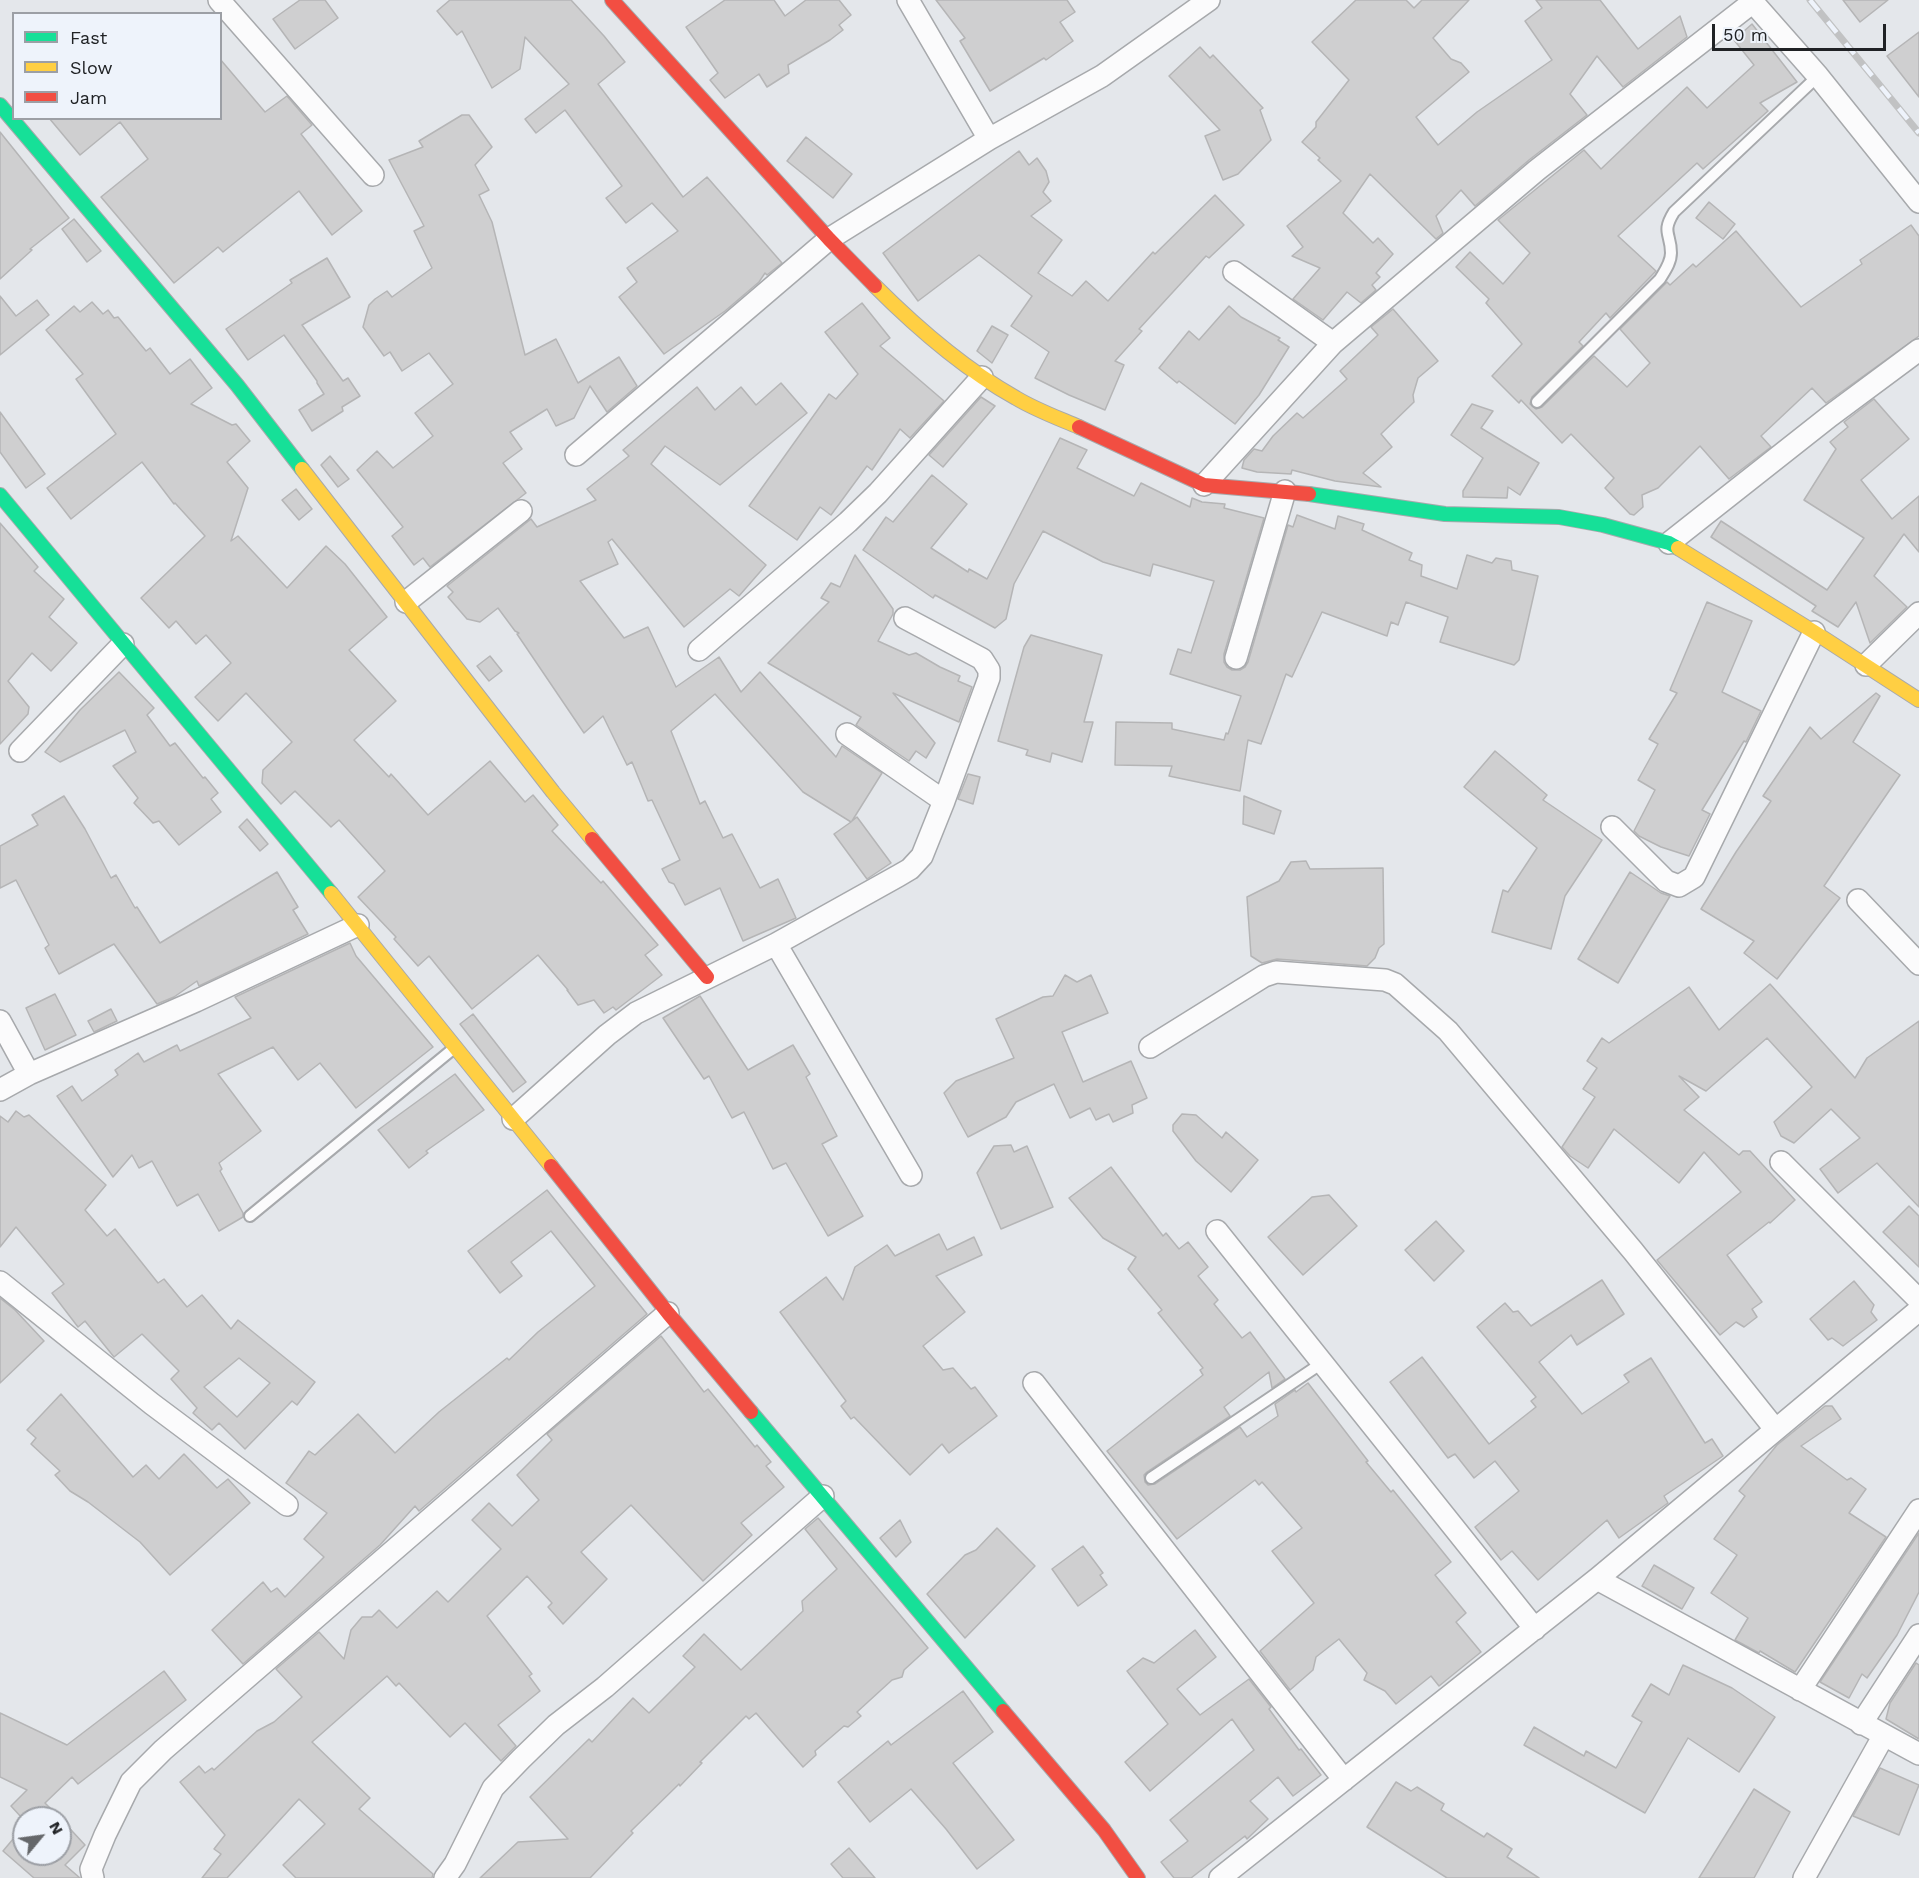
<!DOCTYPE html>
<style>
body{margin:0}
#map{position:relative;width:1919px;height:1878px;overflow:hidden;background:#e4e7eb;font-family:"Work Sans",sans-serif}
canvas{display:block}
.legend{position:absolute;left:12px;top:12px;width:210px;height:108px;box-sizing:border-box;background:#eef3fb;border:2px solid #9c9fa5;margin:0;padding:8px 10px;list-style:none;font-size:18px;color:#202225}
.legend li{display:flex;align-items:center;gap:12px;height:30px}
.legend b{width:30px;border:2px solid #9c9fa5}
.north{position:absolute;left:12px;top:1806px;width:60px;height:60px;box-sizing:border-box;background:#eef3fb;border:2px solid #9c9fa5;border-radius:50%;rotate:61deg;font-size:16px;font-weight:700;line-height:24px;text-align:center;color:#202225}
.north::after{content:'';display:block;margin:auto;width:21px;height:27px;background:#65676a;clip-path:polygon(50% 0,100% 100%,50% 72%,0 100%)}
.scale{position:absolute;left:1712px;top:24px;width:174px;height:27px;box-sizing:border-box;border:3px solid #202225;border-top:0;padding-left:8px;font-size:18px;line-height:21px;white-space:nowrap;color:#202225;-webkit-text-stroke:4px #eef3fb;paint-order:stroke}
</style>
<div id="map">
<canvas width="1919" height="1878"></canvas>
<ul class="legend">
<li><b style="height:8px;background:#16e098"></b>Fast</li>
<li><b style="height:8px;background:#ffcf43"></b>Slow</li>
<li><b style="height:8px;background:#f24e42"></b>Jam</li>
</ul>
<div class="north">N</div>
<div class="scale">50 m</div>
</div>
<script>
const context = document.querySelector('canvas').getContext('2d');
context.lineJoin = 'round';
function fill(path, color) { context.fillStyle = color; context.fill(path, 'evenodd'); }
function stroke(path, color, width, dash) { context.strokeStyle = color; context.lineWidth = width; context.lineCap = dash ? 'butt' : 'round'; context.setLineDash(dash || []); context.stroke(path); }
const building = new Path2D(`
 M300,0h25l13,18 -43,31 -22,-30z
 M450,0h121l33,36 21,26 -27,22 85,113 24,-20 75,86 -15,12 -2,-2 -6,9 -34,29 -61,43 -45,-57 18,-15 -10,-14 51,-37 -26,-28 -26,20 -20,-25 16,-12 -57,-76 -29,23 -11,-14 44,-35 -44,-47 -5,32 -28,19 -30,-57 -5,4 -20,-24z
 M725,0h49l11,16 21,-16h33l12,15 -12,10 4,5 -13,10 -42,25 1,8 -22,14 -8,-13 -34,24 -15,-18 8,-7 -32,-46z
 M936,0h131l8,12 -15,10 13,19 -27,19 -2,-2 -54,33 -30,-50 5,-3z
 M1356,0h50l8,8 8,-8h47l-36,38 18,21 10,4 8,9 -53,45 22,28 39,-33 75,-52 -27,-39 17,-13 -6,-8h64l38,49 42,-33 7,21 -64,50 -26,-31 -27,38 17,21 -58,45 -54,46 -14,-16 -25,26 7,17 -7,6 -66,-65 -27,39 30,30 5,-5 15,16 -17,19 4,4 -8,8 4,5 -15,13 -14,-11 -24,28 -30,-21 27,-31 -28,-12 11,-9 -16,-21 54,-45 -23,-21 2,-2 -18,-16 14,-15v-5l33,-42 -37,-38z
 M1843,0h45l-28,22z
 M1752,24l45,58 -37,21 8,8 -65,58 -6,-6 -79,73 38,35 -46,47 -4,-5 -27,29 4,4 -51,51 -2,7 6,5 6,-2 52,-51 33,31 23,-24 -30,-34 47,-47 3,3 23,-21 3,3 40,-36 65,76 61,-43 -2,-4 51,-35 8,11v100l-93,67 -14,-15 -51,48 10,11 -42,32 -29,-33 -42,42 -16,7 1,12 -9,8 -4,-1 -25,-26 9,-10 -43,-44 -9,9 -41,-43 -2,3 -27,-27 30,-32 -36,-41 3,-4 -33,-32 14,-15 33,32 27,-31 -32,-33 86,-70 17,19 86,-82 20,21 47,-43 -20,-25z
 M1919,32v65l-32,-41z
 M1200,47l10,11 3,-3 50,53 -3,2 11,30 -33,34 -15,6 -18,-44 15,-6 -51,-54z
 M220,59l45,53 22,-16 25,29 -11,9 61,77 -30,24 -33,-44 -76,61 -5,-5 -44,36 -73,-86 47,-38 -28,-37 -40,33 -31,-37h171z
 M462,115h7l23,32 -17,18 14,25 -10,5 13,27 33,133 31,-16 22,44 41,-26 18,29 -30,26 -17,-26 -16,32 -18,8 -9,-17 -37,23 12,17 -19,14 23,30 -96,74 -7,-9 -9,7 -22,-29 11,-9 -46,-57 20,-19 16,17 40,-32 -18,-23 38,-29 -24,-31 -27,18 -12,-19 -6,4 -21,-29 6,-22 6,-6 12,-8 5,6 40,-29 -18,-37 10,-5 -35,-66 34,-13 -4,-6z
 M0,132l69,86 -39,31 2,1 -32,29z
 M806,137l46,37 -19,24 -46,-37z
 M1019,151l10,14 8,-7 9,13 3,11 -6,10 8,9 -20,15 31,24 -24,33 34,23 14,-15 22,20 45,-49 2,2 60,-59 29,30 -35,33 -3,-2 -67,73 3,2 -27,30 9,4 -19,45 -36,-15 -34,-17 14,-26 -38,-26 21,-30 -53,-41 -61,46 -35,-48z
 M1709,202l26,22 -12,15 -27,-21z
 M74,219l27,32 -14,11 -25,-33z
 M327,258l23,39 -48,28 41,56 5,-3 12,18 -18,11 1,4 -31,20 -13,-21 25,-16 -7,-11v-2l-33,-46 -36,25 -22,-31 66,-46 -2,-3z
 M0,296l16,20 21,-16 12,15 -49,40z
 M92,302l11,12 5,-4 6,8 4,-1 28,34 4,-3 20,26 20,-15 22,29 -21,16 41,21 4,-1 14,17 -23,21 21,26 -17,53 7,-5 49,52 39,-42 19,18 42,53 -38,33 47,51 -42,39 35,37 2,-3 37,41 62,-54 35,41 8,-7 25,30 -6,6 49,52 2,-2 55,64 -13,10 17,20 -46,35 -3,-3 -9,6 -10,-13 -16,5 -11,-15h1l-30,-35 -66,54 -43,-53 -11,10 -24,-27 2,-2 -38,-40 27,-26 -46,-51 -8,7 -36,-36 -14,13 -19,-21 1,-13 29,-28 -46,-49 -28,28 -23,-24 36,-34 -25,-28 -10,9 -20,-23 -7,7 -28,-30 64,-62 -30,-33 -1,1 -32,-42 -71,57 -24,-31 69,-54 -40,-55 7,-5 -37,-44 28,-24 6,6z
 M862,303l28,35 -10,8 64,55 -34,37 -10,-9 -28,41 -5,-4 -36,49 -11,-8 -23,33 -48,-34 80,-112 7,5 22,-25 -33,-42z
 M1229,306l12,11 39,21 -2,2 11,7 -30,48 -24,29 -56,-43 -2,2 -18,-15 30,-37 10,9z
 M1393,309l45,52 -20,17 -5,17 1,7 -33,32 11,13 -29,26 18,14 -46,-6 -43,-11 -1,4 -34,-2 -15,-4 2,-8 10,-11 8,2 11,-15 24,-23 6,5 44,-39 -7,-8 38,-36 -7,-8z
 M992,326l16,9 -16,28 -15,-12z
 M781,383l26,30 -87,72 -55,-39 -14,18 115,101 -27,31 -9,-7 -46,38 -72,-88 -4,3 10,22 -38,17 44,57 24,-11 28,60 43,-30 22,35 19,-20 76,85 6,-11 40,27 -30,48 5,-4 34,46 -24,16 -33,-45 17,-12 -48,-30 -88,-98 -44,37 29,73 5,-3 18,37 9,-4 28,54 18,-9 18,39 -53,23 -23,-53 -35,17 -11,-21 -5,-2 -7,-13 18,-9 -28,-60 -4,1 -16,-39 -5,3 -24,-49 -19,17 -67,-99 2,-1 -4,-2 -17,-23 -18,14 -13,-3 -19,-22 5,-5 -6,-6 84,-67 6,8 59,-27 -9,-11 42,-33 -6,-6 74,-63 18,23 26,-23 15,18z
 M981,397l14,9 -52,61 -14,-12z
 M1874,399l35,40 -48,41 31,39 27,-23v56l-15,-18 -30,42 33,31 -37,36 -14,-41 -18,25 -26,-16 4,-5 -105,-69 10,-16 106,69 37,-52 -60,-38 32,-51 -6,-7 18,-15 -4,-5z
 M1472,404l21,7 -12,17 58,35 -19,32 -12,-8 -1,11 -44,-1v-6l20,-33 -32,-23z
 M0,412l45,62 -19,14 -26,-36z
 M1060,438l27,12 -10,18 57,28 7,-13 49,24 2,-9 10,4 23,2 -1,4 40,10 -40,136v8l3,5 5,3h8l5,-3 3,-5 40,-137 5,2 4,-12 38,14 3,-13 26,8 -2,6 50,23 -3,7 13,5 -1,11 36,13 10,-34 25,8 4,-5 15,3 1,9 26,6 -19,84 -5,5 -74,-23 8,-25 -42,-15 -8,23 -7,-3 -4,14 -65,-24 -30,65 -6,-3 -25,70 -13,-4 -8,51 -71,-15 3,-10 -57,-1 1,-43 56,1v6l52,11 2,-7 2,1 13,-38 -71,-22 8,-25 13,4 23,-72 -61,-17 -3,12 -47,-14 -60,-31 -29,53 -8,35 -11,9 -60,-33 -2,3 -70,-48 23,-33 7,5 39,-47 35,29 -36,44 37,24 1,-3 18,10z
 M330,456l19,23 -11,8 -17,-22z
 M296,489l16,20 -13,11 -17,-20z
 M0,523l38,44 -4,4 30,28 -15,18 28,26 -26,28 -19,-18 -24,28 21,26 -1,7 -28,30z
 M855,555l38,54v5l-15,27 31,14 7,-2 24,14 20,9 -2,5 14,6 -13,35 -66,-29 42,50 -9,15 -10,-7 -7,10 -53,-36 5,-8 -93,-54 61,-61 -8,-4 10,-15 9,4z
 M1707,602l45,19 -30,71 39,19 -15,31 -2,-1 -42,69 8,4 -21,42 -28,-9 -22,-11 -5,-5 21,-41 -17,-10 20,-36 -9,-5 28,-46 -7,-3z
 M1031,635l71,20 -18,67h9l-11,40 -30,-9 -2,9 -24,-7 2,-5 -30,-9 26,-94z
 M490,656l12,15 -13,10 -12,-15z
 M119,672l35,36 -7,7 23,31 5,-3 28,35 2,-1 13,16 -7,6 10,13 -42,33 -20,-24 -6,2 -19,-20 4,-5 -25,-32 23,-14 -11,-22 -65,32 -15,-10 35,-42z
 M1876,693l4,3 -27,46 47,33 -76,111 16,12 -63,81 -33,-26 10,-12 -53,-32 35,-57 35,-51 -8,-5 47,-69 11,12z
 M1495,751l52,44 -4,5 59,40 -37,56 -14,53 -59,-17 11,-42 5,2 29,-44 -73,-61z
 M968,774l12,3 -7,27 -15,-5z
 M64,796l21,33 26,49 5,-3 19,33 2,-1 23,36 117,-71 21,35 -5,3 15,24 -109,52 -2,-5 -23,16 -17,7 -43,-60 -55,30 -14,-26 4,-3 -33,-65 -16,8v-42l38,-21 -6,-10z
 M1244,796l37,15 -7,23 -31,-10z
 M247,819l21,25 -8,7 -21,-24z
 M1306,861l4,8 73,-1 1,76 -5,4 -4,10 -8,8 -90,-7 -15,4 -11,-7 -4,-59 32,-16 12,-19z
 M1630,872l31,21 9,3 -52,87 -40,-24z
 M350,943l6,13 77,91 -77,61 -36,-45 -22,17 -25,-33 -55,27 43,57 -42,32 3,6 -2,2 23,42v4l-24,14 -21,-37 -21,12 -25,-45 -13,7 -7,-13 -19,22 -56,-81 15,-10 10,15 36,-26 -3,-5 23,-17 6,9 33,-17 3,6 71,-33 -16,-21z
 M1065,975l12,7 14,-7 17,38 -46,19 21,50 48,-21 16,37 -15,7 1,8 -20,9 -4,-8 -13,6 -6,-12 -20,10 -16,-34 -38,18 -10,15 -38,20 -24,-44 12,-12 58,-23 -18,-39 47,-22 10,-1z
 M1770,984l85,94 12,-20 52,-37v186l-42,-44 -39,30 -18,-24 40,-31 -29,-29 -37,34 -13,-7 -7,-14 38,-35 -45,-49 -61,53 -27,-15 20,21 -15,13 55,45 4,-4h7l45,49 -25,23 -1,-1 -42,33 35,47 -10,7 5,8 -13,10 -8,-5 -16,13 -63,-75 84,-68 -37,-40 -25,31 -65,-54 -26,39 -18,-12 -8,-9 33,-50 -12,-8 14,-21 -10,-7 15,-23 7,5 80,-56 30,43z
 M55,994l21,41 -31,15 -19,-42z
 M700,996l48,74 45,-25 17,29 -4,3 31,59 -15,8 41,72 -35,20 -42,-73 -13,6 -29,-57 -12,6 -23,-42 -5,3 -41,-61z
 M111,1009l6,12 -23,11 -6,-11z
 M473,1014l53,68 -13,10 -53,-68z
 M455,1074l29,36 -58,41 2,2 -19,15 -31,-38z
 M16,1111l8,6 5,-2 77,70 -21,25 22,26 8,-7 43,54 6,-4 23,28 15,-12 29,34 7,-9 77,62 -18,23 -5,-4 -47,48 -26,-26 -7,7 -19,-17 4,-5 -26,-29 8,-8 -37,-37 -28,23 -29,-36 -7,6 -26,-34 12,-9 -48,-57 -16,20v-131l8,6zM239,1358l31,25 -33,34 -33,-30z
 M1182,1114l14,1 26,23 4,-6 32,28 -27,32 -35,-31 -23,-30v-6z
 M1011,1145l3,7 13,-6 26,61 -52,22 -24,-56 17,-27z
 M1111,1167l52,69 3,-3 13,16 9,-7 20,25 -10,9 20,24 -4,4 28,34 8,-6 35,47 -13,9 -3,-16 -45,35 6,9 -83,56 -3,3 1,7 3,3 7,-1 85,-57 7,10 31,-21 -3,-12 20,-14 1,2 12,-9 60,78 -2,1 25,30 2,-2 58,72 -16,13 31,38 -10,9 25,30 -42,34 -8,-10 -35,28 -11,-13 -21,-11 3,-7 -28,-34 -23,18 -3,13 -23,20 -30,-39 54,-48 -42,-52 30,-23 -40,-46 -3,3 -4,-5 -78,59 -70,-88 96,-76 -3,-5 3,-2 -45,-55 4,-3 -34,-41 8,-12 -33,-19 -34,-40z
 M547,1190l100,124 -228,197 -4,-5 -35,39 -137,119 -31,-34 51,-48 8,10 6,-4 8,9 39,-40 -20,-18 23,-26 -41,-30 23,-32 6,4 43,-41 37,39 44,-41 68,-54 2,2 29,-28 57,-46 -44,-55 -40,31 11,14 -22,17 -32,-42z
 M1329,1195l28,31 -54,49 -35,-38 44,-40z
 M1909,1206l10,10v51l-36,-35z
 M1436,1221l28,30 -30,30 -29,-31z
 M939,1234l8,16 27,-13 8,18 -46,21 29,36 -42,34 20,24 10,-2 18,21 4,-2 22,29 -48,37 -7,-9 -32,31 -56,-58 -3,2 -10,-13 5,-5 -66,-89 46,-35 17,23 12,-33 32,-22 8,11z
 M1602,1280l22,34 -47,31 -6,-10 -32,27 43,52 47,-32 -5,-7 27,-17 54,85 7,-4 11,17 -59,40 4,7 -49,35 -12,-18 -69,60 -26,-29 -11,9 -26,-33 44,-36 -24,-30 -21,17 -19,-24 -7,4 -58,-76 32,-25 67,87 47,-37 -5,-6 5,-4 -59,-70 28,-24 8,9 5,-1 13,15z
 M1854,1281l20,24 -3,7 6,8 -34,26 -11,-8 -4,2 -18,-21z
 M0,1298l15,12 29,31 -44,42z
 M661,1336l43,56 4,-3 47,58 2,-2 14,17 -5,4 18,21 -43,36 11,12 -49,46 -72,-76 -50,47 26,27 -44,45 -15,-17 4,-4 -25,-27 -40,40 45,58 -3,2 11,15 -42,34 18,21 -15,15 -36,-38 -15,14 -51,-54 -3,3 -9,-10 -75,66 58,56 -11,11 74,65 -1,4h-136l-13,-13 42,-41 -26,-25 -72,79h-25l19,-24 -7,-5 11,-14 -45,-53 19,-16 6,7 7,-5 2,2 43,-39 17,-9 28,-25 -26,-28 43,-37 25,27 7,-29 11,-13h10l7,-7 18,18 40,-37 11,11 53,-53 -29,-29 17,-17 23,23 27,-26 -22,-25 35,-35 -5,-6z
 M61,1394l72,83 13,-12 13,14 25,-25 33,34 11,-9 22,24 -80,72 -30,-33 -52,-40 -18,-11 -15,-16 5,-4 -29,-27 5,-6 -9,-8z
 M1825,1406h7l9,13 -40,27 46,34 4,-2 15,11 -17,24 37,24 -91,135 -35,-21 -1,2 -24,-13 13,-22 -37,-25 26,-38 -23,-16 31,-43 -6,-5 38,-46z
 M818,1518l110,130 -24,22 -2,7 -10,3 -35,32 4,4 -13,11 -4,-1 -29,25 1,4 -13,12 -47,-54 -7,6 -3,-3 -46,46 2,1 -22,23 -1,-2 -48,47 2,2 -43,45h-110l38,-36 50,-3 -38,-42 59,-58 3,3 41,-44 16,15 46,-46 -12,-11 21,-22 37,36 62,-59 -1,-10 35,-32 -32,-40z
 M900,1520l11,22 -15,15 -16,-19z
 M997,1528l38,38 -70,72 -38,-44 38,-39 11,-5z
 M1919,1533v59l-22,43 -30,43 -5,-4 -13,24 -29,-16z
 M1083,1546l20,27 -3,2 7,10 -29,21 -26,-37z
 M1654,1565l40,23 -12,21 -40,-23z
 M1195,1630l21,27 -39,32 23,26 49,-36 22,28 -2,2 30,41 2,-1 20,26 -28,21 -15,-19 -28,24 18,18 -21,20 -2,-3 -54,42h-17l-13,-16 27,-21 -18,-21 84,-70 -22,-31 -82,72 -25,-29 43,-38 -41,-53 16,-13 11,5z
 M1916,1663l3,2v74l-33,-20 4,-16z
 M1683,1665l49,23 43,29 -36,55 -51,-34 -43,75 -121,-68 10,-18 50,29 2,-5 30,17 26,-46 -10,-6 19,-32 18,11z
 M164,1671l22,29 -108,84 -6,-7 -27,26 15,15h-38l-11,-12 16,-16 -27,-13v-64l67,32z
 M963,1691l30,41 -40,31 61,77 -37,29 -31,-40 -35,-40 -41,33 -32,-40 50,-41 3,4z
 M1880,1768l39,17 -20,50 -46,-19z
 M1396,1782l15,9 6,-4 27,17 -3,6 43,27 3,-4 25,16 -5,8 32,21h-92l-80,-51z
 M1754,1789l36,23 -36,66h-55z
 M60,1818l25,27 -20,20 15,13h-46l-31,-27 21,-25v28h36z
 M849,1848l26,30h-32l-12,-14z`);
fill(building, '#cfcfd0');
stroke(building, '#b5b5b6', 1.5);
const lane = new Path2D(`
 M1537,402l123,-123c4,-7 11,-16 11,-26 0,-20 -10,-20 3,-41l144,-136
 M250,1216l203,-167
 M1151,1478l171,-115`);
const street = new Path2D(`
 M219,0l154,175
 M908,0l81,139
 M1751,0l67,76 101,126
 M1234,272l99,71
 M576,455l253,-216 160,-100 113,-63 107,-76
 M1204,485l129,-142 204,-173 216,-168
 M1669,543l161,-127 89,-66
 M406,602l115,-91
 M699,650l149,-128 30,-29 104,-116
 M1236,658l49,-167
 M1866,665l53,-52
 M847,734l97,67
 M20,751l103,-107
 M1612,827l54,54 13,5 15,-9 120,-245
 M1858,900l61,64
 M776,944l135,231
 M0,1021l29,53
 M1150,1047l114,-71 12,-4 109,8 10,4 53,47 185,220 142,178
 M0,1090l29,-16 167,-73 162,-76
 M513,1119l94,-84 29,-22 140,-69 122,-68 12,-7 12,-13 22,-55 45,-123v-8l-7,-11 -77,-41
 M1781,1162l138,138
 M1217,1231l318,398
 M0,1282l152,122 135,101
 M1034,1383l310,397
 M1597,1579l322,175
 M1800,1690l119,-180
 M1861,1724l58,-89
 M93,1878l-2,-9 14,-34 26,-53 32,-32 505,-437
 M445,1878l10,-14 38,-76 28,-29 35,-34 49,-38 218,-191
 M1220,1878l377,-299 322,-269
 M1804,1878l80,-143`);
const fast = new Path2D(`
 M0,105l237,280 65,84
 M1309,494l136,20 114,3 44,8 66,18 9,5
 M0,495l331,398
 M751,1412l252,299`);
const slow = new Path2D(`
 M875,286c42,42 89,83 141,112 20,12 42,20 63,29
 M302,469l251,323 39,47
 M1678,548l136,84 105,68
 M331,893l220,273`);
const jam = new Path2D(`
 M612,0l217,239 46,47
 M1079,427l125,58 105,9
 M592,839l115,138
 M551,1166l117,147 83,99
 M1003,1711l101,119 34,48`);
stroke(lane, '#a7a9ac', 14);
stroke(street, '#a7a9ac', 24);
stroke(fast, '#a7a9ac', 16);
stroke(slow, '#a7a9ac', 16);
stroke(jam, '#a7a9ac', 16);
stroke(lane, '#fbfbfc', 10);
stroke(street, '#fbfbfc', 21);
stroke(fast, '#16e098', 14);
stroke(slow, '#ffcf43', 14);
stroke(jam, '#f24e42', 14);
const rail = new Path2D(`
 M1810,0l109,133`);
stroke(rail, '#c1c2c3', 7);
stroke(rail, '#eef3fb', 4.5, [14]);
</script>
